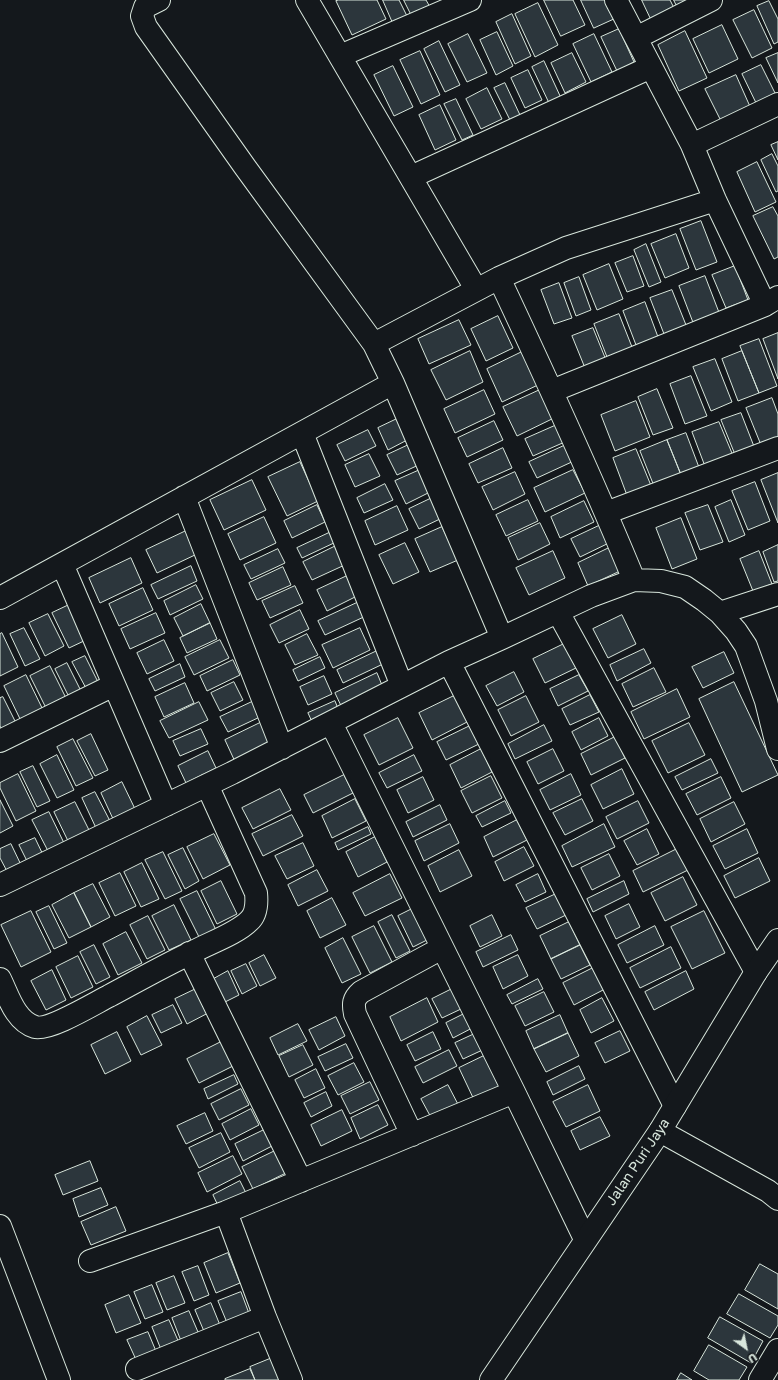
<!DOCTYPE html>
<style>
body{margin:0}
#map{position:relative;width:778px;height:1380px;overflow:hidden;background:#14181c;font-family:"Golos Text",sans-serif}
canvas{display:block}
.north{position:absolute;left:726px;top:1328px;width:40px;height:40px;-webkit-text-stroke:3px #14181c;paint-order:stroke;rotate:147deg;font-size:11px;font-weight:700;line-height:16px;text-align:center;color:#d8e6dc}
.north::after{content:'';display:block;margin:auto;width:14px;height:18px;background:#d8e6dc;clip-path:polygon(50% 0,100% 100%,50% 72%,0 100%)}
</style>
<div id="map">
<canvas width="778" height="1380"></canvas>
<div class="north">U</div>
</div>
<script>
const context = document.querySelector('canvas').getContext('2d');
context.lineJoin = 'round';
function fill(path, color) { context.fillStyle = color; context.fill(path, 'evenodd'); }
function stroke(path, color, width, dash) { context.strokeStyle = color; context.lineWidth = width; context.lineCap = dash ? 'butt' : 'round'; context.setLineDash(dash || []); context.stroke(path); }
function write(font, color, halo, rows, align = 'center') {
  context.font = font + ' "Golos Text",sans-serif'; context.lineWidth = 3; context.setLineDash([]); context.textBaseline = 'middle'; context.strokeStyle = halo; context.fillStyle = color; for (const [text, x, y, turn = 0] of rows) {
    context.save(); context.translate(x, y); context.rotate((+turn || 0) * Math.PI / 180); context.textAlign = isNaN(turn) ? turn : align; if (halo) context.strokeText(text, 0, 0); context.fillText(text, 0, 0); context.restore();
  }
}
const building = new Path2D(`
 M339,0h38l9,19 -34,16 -16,-34z
 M383,0h16l8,16 -14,7z
 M404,0h22l4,7 -18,9z
 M544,0h29l12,25 -24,11z
 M581,0h26l9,18 -22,10z
 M642,0h28l4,8 -23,11z
 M674,0h16l-13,6z
 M769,1l9,18v23l-4,2 -17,-38z
 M538,3l20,42 -23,12 -20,-43z
 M754,10l18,38 -20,10 -19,-38z
 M512,14l19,42 -16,8 -19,-42z
 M722,25l16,34 -29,14 -16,-34z
 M619,29l15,33 -17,9 -16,-34z
 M685,31l22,47 -28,13 -21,-46z
 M497,32l16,34 -17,9 -16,-35z
 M468,34l19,39 -20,9 -19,-38z
 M594,34l18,38 -21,10 -18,-38z
 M439,41l21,44 -15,7 -21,-43z
 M420,51l20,44 -19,9 -21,-44z
 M572,53l14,29 -21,11 -14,-30z
 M778,53v30l-12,-25z
 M544,61l17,37 -12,5 -17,-36z
 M761,65l16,32 -19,10 -16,-33z
 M393,66l20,41 -19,9 -20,-41z
 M528,70l14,30 -17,8 -14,-30z
 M736,75l16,36 -29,14 -18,-36z
 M505,83l15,32 -10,5 -16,-32z
 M487,88l15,31 -21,10 -15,-30z
 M456,99l17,36 -11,5 -18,-36z
 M440,105l16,35 -21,10 -16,-35z
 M778,142v18l-7,-15z
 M772,154l6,12v25l-2,1 -15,-32z
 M757,162l19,40 -21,10 -18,-40z
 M773,207l5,9v41l-4,2 -21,-43z
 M701,221l16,41 -21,8 -16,-41z
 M676,234l13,34 -24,10 -14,-34z
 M646,244l15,38 -12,5 -15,-37z
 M633,256l11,30 -17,6 -12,-29z
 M609,264l14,35 -26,11 -14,-35z
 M735,266l13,34 -22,8 -14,-33z
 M705,276l15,39 -26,10 -15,-39z
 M579,277l12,33 -15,6 -12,-33z
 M559,283l13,35 -18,6 -13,-34z
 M672,290l14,35 -22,9 -14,-36z
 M645,302l13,35 -22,8 -13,-34z
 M619,314l13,33 -25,10 -13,-33z
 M498,316l15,32 -27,13 -15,-32z
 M459,320l12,25 -42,19 -11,-25z
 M593,328l13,32 -21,8 -13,-32z
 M778,333v46l-15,-40z
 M759,339l18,47 -18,7 -19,-47z
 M470,351l13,31 -37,18 -15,-30z
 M524,351l16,33 -38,18 -15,-33z
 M742,351l17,42 -21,8 -16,-42z
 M715,359l17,43 -21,9 -18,-44z
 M691,376l16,40 -22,8 -15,-40z
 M542,389l14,28 -39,19 -14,-29z
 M657,389l16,39 -20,7 -15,-38z
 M484,390l11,24 -40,19 -11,-24z
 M772,398l6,16v25l-17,6 -15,-37z
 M636,401l14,36 -35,14 -14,-36z
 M741,413l14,36 -19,8 -15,-37z
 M399,418l10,21 -21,11 -10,-22z
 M494,421l9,19 -36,17 -9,-19z
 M719,422l15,36 -28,11 -14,-37z
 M559,424l8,17 -34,15 -8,-17z
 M368,430l8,16 -31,15 -8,-16z
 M686,433l14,37 -18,7 -15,-37z
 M667,440l14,35 -27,11 -14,-35z
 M415,442l10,20 -28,13 -10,-20z
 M568,444l8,16 -39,18 -8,-16z
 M503,448l9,20 -34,15 -9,-19z
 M636,449l16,39 -24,10 -15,-40z
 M369,454l11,22 -25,11 -10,-22z
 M300,462l18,39 -31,15 -19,-39z
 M422,469l10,22 -26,13 -11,-23z
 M573,470l12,23 -40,19 -11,-24z
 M515,472l10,22 -32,16 -11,-23z
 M778,473v50l-17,-43z
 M252,480l14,30 -42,20 -14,-30z
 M755,482l15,39 -22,9 -16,-39z
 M385,484l8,16 -29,13 -7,-15z
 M432,498l10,20 -23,11 -10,-20z
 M528,500l10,21 -32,15 -10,-21z
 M731,500l14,35 -16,7 -14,-35z
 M584,501l10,21 -34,16 -9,-21z
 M317,505l8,17 -33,16 -8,-17z
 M708,505l15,37 -23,8 -15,-37z
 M397,506l11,24 -33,15 -10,-24z
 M264,517l12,26 -36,17 -12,-26z
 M681,518l16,41 -25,10 -16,-41z
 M540,523l10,21 -32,16 -10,-22z
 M605,523l8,18 -33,16 -9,-18z
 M442,527l16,33 -28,12 -15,-33z
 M186,531l11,23 -40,19 -11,-23z
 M331,532l5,10 -34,16 -5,-10z
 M405,543l14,29 -26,12 -14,-29z
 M340,544l9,19 -37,17 -9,-18z
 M778,545v36l-4,1 -11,-30z
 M609,548l11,23 -32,15 -10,-23z
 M278,549l7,14 -34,16 -7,-14z
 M553,551l12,27 -36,17 -13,-27z
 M759,551l13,33 -19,7 -13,-32z
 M131,558l11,25 -42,20 -11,-25z
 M191,566l6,15 -39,18 -7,-14z
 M283,567l8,18 -34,15 -8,-17z
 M347,576l10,20 -30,15 -10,-21z
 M196,585l7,14 -33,16 -6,-14z
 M295,586l8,17 -33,15 -8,-17z
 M143,588l10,22 -34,16 -10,-22z
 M361,601l7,14 -43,20 -7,-14z
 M201,604l9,19 -27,13 -9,-18z
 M69,605l17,35 -17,8 -17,-35z
 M300,610l9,19 -30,14 -9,-18z
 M156,613l9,20 -35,16 -9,-20z
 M48,614l16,32 -19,10 -16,-33z
 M622,615l14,29 -28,14 -15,-29z
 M210,623l7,16 -30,14 -7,-15z
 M24,628l16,31 -15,7 -15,-32z
 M360,628l10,22 -37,18 -11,-23z
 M2,633l16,34 -18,9v-42z
 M307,634l11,21 -23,10 -10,-20z
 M164,640l10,21 -27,13 -10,-21z
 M220,640l9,18 -35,17 -9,-18z
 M564,644l12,24 -31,15 -12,-24z
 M644,649l7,14 -34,18 -7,-16z
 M377,651l6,13 -40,19 -6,-13z
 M724,652l10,21 -31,15 -11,-21z
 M85,656l15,30 -12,6 -16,-30z
 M320,657l5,11 -27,13 -5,-11z
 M233,660l7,15 -33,16 -7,-15z
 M67,663l15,30 -12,6 -15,-30z
 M180,664l5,13 -30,14 -6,-12z
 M50,666l18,36 -20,10 -18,-36z
 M654,668l12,24 -33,15 -11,-23z
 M514,672l10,20 -27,14 -11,-20z
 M377,673l7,17 -41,20 -8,-17z
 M26,675l18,37 -22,11 -18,-37z
 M579,675l9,16 -30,15 -8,-17z
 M324,676l8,18 -24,11 -8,-18z
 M234,682l9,18 -23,11 -9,-18z
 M734,682l44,93 -36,17 -43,-93z
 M185,683l9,20 -30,14 -9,-20z
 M677,689l13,28 -46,22 -13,-27z
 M456,695l13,26 -37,19 -13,-27z
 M590,695l9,17 -29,13 -8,-16z
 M526,696l13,26 -28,14 -13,-26z
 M3,697l14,28 -14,7 -3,-6v-28z
 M254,701l8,15 -34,16 -8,-15z
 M335,701l4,10 -26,13 -5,-11z
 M199,702l9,18 -39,18 -9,-17z
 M398,718l15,30 -34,17 -15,-30z
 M599,718l9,18 -27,14 -9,-18z
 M264,721l12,25 -39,20 -12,-26z
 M689,723l16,32 -37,18 -16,-32z
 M472,725l9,18 -35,17 -9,-18z
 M544,725l8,16 -37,18 -7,-15z
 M201,729l7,15 -28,12 -7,-15z
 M91,734l17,36 -13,6 -18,-35z
 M615,737l10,21 -34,17 -10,-21z
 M73,739l20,39 -17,8 -19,-39z
 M481,749l11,23 -31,16 -11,-23z
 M553,749l11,22 -26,13 -11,-22z
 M208,751l8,17 -30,15 -8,-17z
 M57,755l17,35 -17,8 -17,-34z
 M414,755l8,16 -35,17 -8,-15z
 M711,759l7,14 -36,17 -7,-13z
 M33,766l17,35 -13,6 -17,-35z
 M622,769l12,25 -31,15 -12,-24z
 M18,774l18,37 -20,10 -16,-33v-5z
 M571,774l10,21 -31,15 -10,-20z
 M344,775l9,18 -40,20 -9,-18z
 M491,776l11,22 -30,15 -11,-22z
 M423,777l11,23 -26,13 -11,-23z
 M721,777l10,21 -34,17 -11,-21z
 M122,782l14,29 -22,10 -13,-28z
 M280,789l11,21 -38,19 -11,-21z
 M95,792l15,29 -14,7 -14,-30z
 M355,799l11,22 -34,17 -10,-22z
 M582,799l11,22 -28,14 -12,-22z
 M0,800l13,26 -13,7z
 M505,801l6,12 -29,14 -6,-11z
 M638,801l11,22 -32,16 -11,-22z
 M75,802l15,30 -21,11 -15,-31z
 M734,802l11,22 -34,18 -11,-23z
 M440,805l7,15 -34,17 -7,-15z
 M49,812l15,31 -16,8 -16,-31z
 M292,815l11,21 -40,20 -11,-22z
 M517,820l10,20 -34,17 -9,-20z
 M450,824l9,19 -35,18 -9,-20z
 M604,824l11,23 -43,20 -10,-21z
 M368,827l3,7 -33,16 -3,-7z
 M647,829l12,25 -22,11 -13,-24z
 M747,829l11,24 -33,16 -12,-23z
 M214,834l16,31 -27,14 -16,-32z
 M375,837l12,25 -29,15 -12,-25z
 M35,838l11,23 -15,8 -12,-24z
 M303,843l11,23 -27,13 -12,-23z
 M11,844l12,25 -14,6 -9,-17v-9z
 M524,847l10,19 -30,15 -9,-19z
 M183,848l16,33 -14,8 -17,-34z
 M677,849l11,21 -45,22 -10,-21z
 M459,850l13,26 -32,16 -12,-26z
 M163,852l19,39 -17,8 -20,-39z
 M609,854l11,22 -28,14 -11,-22z
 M759,858l11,23 -35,17 -11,-22z
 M142,863l17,36 -18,8 -17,-35z
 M317,870l11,21 -30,15 -10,-21z
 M120,873l16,33 -21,10 -16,-33z
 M390,874l12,24 -37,18 -12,-23z
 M538,874l8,18 -21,10 -9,-17z
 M683,877l14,28 -32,16 -14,-28z
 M221,881l16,33 -20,10 -16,-33z
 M624,881l5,13 -36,18 -6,-13z
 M93,884l17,33 -19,10 -17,-34z
 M197,891l19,39 -16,9 -20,-40z
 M74,893l17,34 -22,11 -17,-33z
 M556,894l10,21 -29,14 -11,-21z
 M332,898l14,27 -26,13 -13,-27z
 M629,904l11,23 -24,12 -11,-23z
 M174,905l17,35 -22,10 -17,-34z
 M49,906l18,37 -13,6 -18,-37z
 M412,909l15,31 -14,7 -15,-31z
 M31,911l20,41 -30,15 -20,-42z
 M704,911l21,42 -33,16 -21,-42z
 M392,915l18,36 -14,7 -18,-36z
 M492,915l10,21 -22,11 -10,-21z
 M148,916l17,34 -18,9 -17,-34z
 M569,922l11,23 -29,14 -11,-23z
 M374,926l18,36 -22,11 -18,-36z
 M655,926l9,19 -37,18 -9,-18z
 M126,932l16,31 -24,12 -15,-31z
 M511,935l7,15 -35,17 -7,-15z
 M343,938l18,36 -19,9 -17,-35z
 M94,945l16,32 -14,7 -16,-32z
 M580,945l10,20 -29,14 -10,-20z
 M671,947l10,21 -41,20 -10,-20z
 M264,955l12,23 -16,8 -11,-23z
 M518,955l10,21 -25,13 -10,-22z
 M78,956l15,31 -22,11 -15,-31z
 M246,964l11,22 -15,8 -11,-23z
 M595,967l10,22 -31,16 -11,-22z
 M52,970l14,30 -20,10 -15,-29z
 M228,971l11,24 -18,9 -11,-23z
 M686,971l8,18 -40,21 -9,-18z
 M538,979l5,10 -31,15 -5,-9z
 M198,988l12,24 -23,12 -12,-25z
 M452,989l9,20 -19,9 -10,-19z
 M544,992l10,20 -29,14 -10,-20z
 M427,998l11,24 -37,19 -11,-24z
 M602,998l12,23 -23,12 -11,-23z
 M173,1005l9,18 -21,10 -9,-18z
 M468,1012l8,14 -23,12 -7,-15z
 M560,1015l8,18 -34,16 -8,-18z
 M147,1016l15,29 -21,10 -14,-28z
 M336,1017l9,19 -26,14 -10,-20z
 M298,1024l9,17 -29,14 -8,-17z
 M481,1031l8,16 -26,12 -8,-16z
 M620,1031l10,20 -25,12 -10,-20z
 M117,1032l14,29 -26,13 -14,-29z
 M433,1032l8,17 -26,12 -8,-16z
 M568,1033l11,23 -33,16 -12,-23z
 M221,1042l12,24 -34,17 -12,-24z
 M346,1044l7,14 -28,13 -7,-14z
 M303,1045l10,20 -24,12 -10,-21z
 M449,1050l8,16 -34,17 -8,-16z
 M492,1052l17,36 -33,16 -17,-36z
 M354,1063l10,19 -26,13 -10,-19z
 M579,1066l6,13 -32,16 -6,-13z
 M316,1069l9,19 -21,10 -9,-18z
 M234,1075l4,9 -30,15 -4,-10z
 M370,1082l9,18 -29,14 -9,-18z
 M448,1085l13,25 -27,13 -13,-24z
 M588,1085l12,26 -34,16 -13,-25z
 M241,1089l8,16 -30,15 -8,-16z
 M326,1092l6,14 -21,11 -7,-14z
 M378,1105l10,20 -28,14 -9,-21z
 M251,1109l8,16 -29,15 -8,-16z
 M342,1110l10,21 -31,15 -10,-21z
 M205,1113l8,18 -27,13 -9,-18z
 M600,1117l10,19 -30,14 -9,-19z
 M264,1130l8,16 -29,15 -8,-17z
 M221,1133l9,19 -31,16 -10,-20z
 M277,1150l11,22 -35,17 -11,-22z
 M233,1156l9,18 -35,18 -9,-19z
 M90,1161l8,20 -35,14 -8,-20z
 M240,1181l9,18 -28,13 -8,-17z
 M101,1188l7,17 -29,12 -6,-18z
 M116,1207l10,24 -35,14 -10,-23z
 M228,1253l12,30 -24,10 -12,-30z
 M760,1264l18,10v35l-33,-19z
 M198,1266l11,29 -15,6 -12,-29z
 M174,1276l11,27 -18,7 -11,-27z
 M152,1285l11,27 -18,7 -11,-27z
 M241,1292l9,24 -22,9 -10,-24z
 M739,1294l39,22v9l-8,13 -43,-24z
 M129,1295l12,28 -25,10 -11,-28z
 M211,1303l11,27 -16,6 -11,-26z
 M189,1311l12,28 -18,7 -11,-28z
 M720,1317l43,24 -12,22 -43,-25z
 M169,1320l11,25 -18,7 -10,-25z
 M148,1332l10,24 -20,8 -11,-24z
 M709,1345l38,22 -8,13h-30l-15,-9z
 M277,1356l10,24h-32l-5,-13z
 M250,1369l5,11h-30v-1z
 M681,1373l11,7h-15z`);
fill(building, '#2c363c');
stroke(building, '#d8e6dc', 1);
const street = new Path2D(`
 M159,0l-14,7 -3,9 4,11 99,140 129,177 19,39 109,255
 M307,0l169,289
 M616,0l76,145 23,55 50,105
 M636,38l75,-38
 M340,56l130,-56
 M692,145l86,-41
 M411,177l240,-110
 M499,278c47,100 93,200 135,302
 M374,344l125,-66 67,-30 149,-48
 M552,391l213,-86 13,-8
 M302,433l100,253
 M184,497l98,251
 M606,513l172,-65
 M62,564l104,241
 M0,598l393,-215
 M558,612l198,360
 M720,613l58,-19
 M449,662l226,444
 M331,723l183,369 71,147
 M0,741l114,-56
 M0,885l232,-112 217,-111 53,-24 89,-42 43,-16 27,1 24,6 19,13 16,13 16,18 10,15 20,55 12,48
 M189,953l112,228
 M0,979c8,16 15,42 35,48 14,4 60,-24 74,-31 28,-15 56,-31 84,-44 16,-9 43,-18 56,-31 8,-7 8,-18 7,-28l-49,-108
 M660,1131l108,60 10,8
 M412,1135l-57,-121c-2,-10 -2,-15 6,-22l81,-44
 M226,1212l39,105 26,63
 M0,1226l59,154
 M90,1261l136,-49 288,-120
 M137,1369l128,-52
 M760,1380l18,-30`);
const secondary = new Path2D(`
 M491,1380l169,-249 96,-159 22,-32`);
stroke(street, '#d8e6dc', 24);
stroke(secondary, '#d8e6dc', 24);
stroke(street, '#14181c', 22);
stroke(secondary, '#14181c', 22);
write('14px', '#d8e6dc', '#14181c', [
 ["Jalan Puri Jaya",638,1162,-56]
]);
</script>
